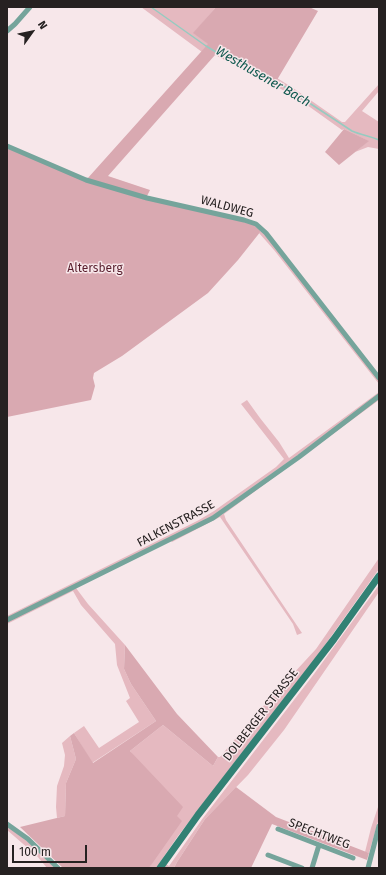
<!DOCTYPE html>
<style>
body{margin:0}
#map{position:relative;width:386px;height:875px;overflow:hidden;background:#f7e7ea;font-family:"Fira Sans",sans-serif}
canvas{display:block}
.frame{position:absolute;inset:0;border:8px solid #262121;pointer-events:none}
.north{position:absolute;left:12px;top:12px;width:40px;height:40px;-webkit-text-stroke:3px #f7e7ea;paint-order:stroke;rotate:57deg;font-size:11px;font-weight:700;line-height:16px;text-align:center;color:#262121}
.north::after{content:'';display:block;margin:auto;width:14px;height:18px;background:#262121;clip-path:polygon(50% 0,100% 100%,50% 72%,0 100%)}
.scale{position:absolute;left:12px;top:845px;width:75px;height:18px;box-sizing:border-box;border:2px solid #262121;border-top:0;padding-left:5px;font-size:12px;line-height:14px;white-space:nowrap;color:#262121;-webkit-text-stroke:3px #f7e7ea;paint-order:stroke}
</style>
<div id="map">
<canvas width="386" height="875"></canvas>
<div class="frame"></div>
<div class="north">N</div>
<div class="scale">100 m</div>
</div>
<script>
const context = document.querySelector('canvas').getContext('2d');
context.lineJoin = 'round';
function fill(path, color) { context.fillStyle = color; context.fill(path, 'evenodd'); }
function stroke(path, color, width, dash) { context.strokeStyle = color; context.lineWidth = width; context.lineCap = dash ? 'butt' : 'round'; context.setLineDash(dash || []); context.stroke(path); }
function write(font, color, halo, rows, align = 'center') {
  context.font = font + ' "Fira Sans",sans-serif'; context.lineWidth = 3; context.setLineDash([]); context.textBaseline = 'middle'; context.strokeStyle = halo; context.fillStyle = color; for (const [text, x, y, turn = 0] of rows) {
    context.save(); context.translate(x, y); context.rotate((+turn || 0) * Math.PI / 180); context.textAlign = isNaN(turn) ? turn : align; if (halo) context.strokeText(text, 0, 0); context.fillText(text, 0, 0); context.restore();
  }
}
fill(new Path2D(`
 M141,7h75l-22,26 15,11 -7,8z
 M277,78l16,10 49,34h3l34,-38v7l-17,20 17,11v27l-11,-2 -13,5 13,-11 -24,-12 -2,1 -42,-30 -26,-15z
 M261,231l5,4 113,144v5l-105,-134 -15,-17z
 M379,392v3l-81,60 -87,62 -204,102v-3l192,-96 15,-9 62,-44 8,-8 -43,-55 6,-4 13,18 19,24 10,16z
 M379,398v2l-155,114 2,6 76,113 -5,2 -4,-11 -73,-107 -48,25 -1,-1 52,-27 1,-1z
 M379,558v11l-59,83 -142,184 -22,32h-7l28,-52 -47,-65 33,-26 50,41 5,-9h2l36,-43 60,-65z
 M379,585v7l-95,138 -36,45 -43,44 -28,43 -3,6h-11l3,-4 3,2 34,-48 111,-144z
 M76,588l12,16 37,41 -1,24 7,15 25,37 -64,42 -18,-30 10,-7 15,22 40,-26 -13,-21 4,-3 -13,-33 -2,-21 -34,-39 -8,-14 -66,33v-2z
 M70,736l6,23 -10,24 -1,33 -8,2 -1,-11 1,-21 7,-20 1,-11 -3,-12z
 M379,804v14l-10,35 -4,-1 6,-24z
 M7,826l21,16 27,26h-8l-10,-12 -30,-26z`), '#e5b9c0');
fill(new Path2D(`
 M216,7h93l9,4 -44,74 -59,-30 -107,121 42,14 -3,6 97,25 10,4 7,6 -23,29 -30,33 -86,63 -28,17 -1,5 2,8 -4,14 -84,17v-270l80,32 121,-135 -15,-11z
 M344,129l25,12 -30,24 -14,-13z
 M125,645l52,69 41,43 -5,9 -50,-41 -33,26 53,56 -6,9 5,5 -33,47h-86l-43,-41 45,-11 1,-33 10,-24 -6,-23 4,-3 19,30 63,-42 -25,-37 -7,-15z
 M236,787l40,30 93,36 -2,7 -95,-36 -21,44h-77l3,-6 28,-43z`), '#d9a9b1');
stroke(new Path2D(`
 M151,7l55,39 23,14 53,25 70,46c9,4 18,5 27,9`), '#96cbc0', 1.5);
stroke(new Path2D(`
 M7,31l8,-7 15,-17
 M7,146l79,34 61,18 97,22 12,4 10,9 113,145
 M7,620l206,-102 86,-61 80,-61
 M7,824l21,15 30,29
 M278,829l75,29
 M268,855l34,13
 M312,868l7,-23
 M368,868l11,-42`), '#75a49b', 5);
stroke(new Path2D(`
 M160,868l38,-53 136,-176 45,-63`), '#328174', 7);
write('12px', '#262121', '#f7e7ea', [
 ["WALDWEG",227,207,15],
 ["FALKENSTRASSE",176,524,-28],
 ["DOLBERGER STRASSE",261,715,-52],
 ["SPECHTWEG",319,834,21]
]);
write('12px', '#591e2d', '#f7e7ea', [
 ["Altersberg",95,269]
]);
write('italic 13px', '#10594f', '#f7e7ea', [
 ["Westhusener Bach",263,77,30]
]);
</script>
